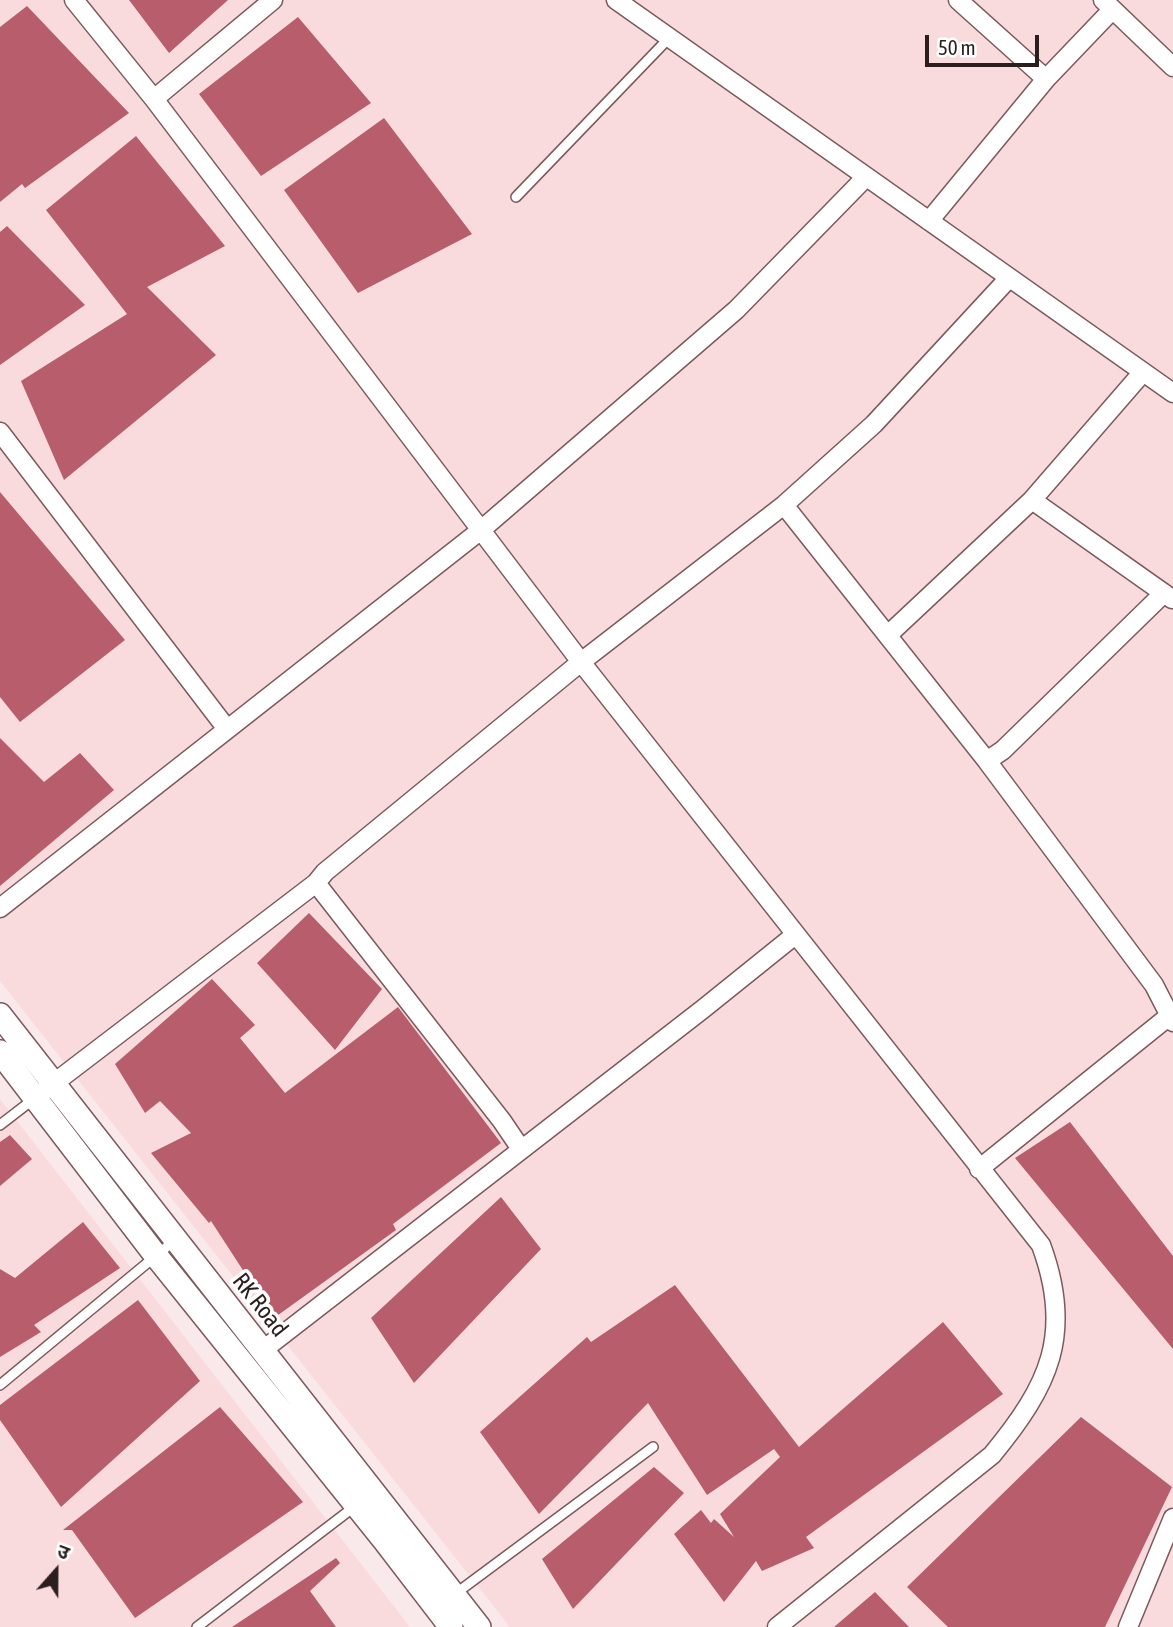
<!DOCTYPE html>
<meta charset="utf-8">
<style>
body{margin:0}
#map{position:relative;width:1173px;height:1627px;overflow:hidden;background:#fae9eb;font-family:"Asap Condensed","Noto Sans Devanagari",sans-serif}
canvas{display:block}
.north{position:absolute;left:21px;top:1536px;width:70px;height:70px;-webkit-text-stroke:5px #fff;paint-order:stroke;rotate:21deg;font-size:19px;font-weight:700;line-height:28px;text-align:center;color:#2c1e1f}
.north::after{content:'';display:block;margin:auto;width:24px;height:32px;background:#2c1e1f;clip-path:polygon(50% 0,100% 100%,50% 72%,0 100%)}
.scale{position:absolute;left:925px;top:35px;width:114px;height:32px;box-sizing:border-box;border:4px solid #2c1e1f;border-top:0;padding-left:9px;font-size:21px;line-height:24px;white-space:nowrap;color:#2c1e1f;-webkit-text-stroke:5px #fff;paint-order:stroke}
</style>
<div id="map">
<canvas width="1173" height="1627"></canvas>
<div class="north">उ</div>
<div class="scale">50 m</div>
</div>
<script>
const context = document.querySelector('canvas').getContext('2d');
context.lineJoin = 'round';
function fill(path, color) { context.fillStyle = color; context.fill(path, 'evenodd'); }
function stroke(path, color, width, dash) { context.strokeStyle = color; context.lineWidth = width; context.lineCap = dash ? 'butt' : 'round'; context.setLineDash(dash || []); context.stroke(path); }
function write(font, color, halo, rows, align = 'center') {
  context.font = font + ' "Asap Condensed",sans-serif'; context.lineWidth = 7; context.setLineDash([]); context.textBaseline = 'middle'; context.strokeStyle = halo; context.fillStyle = color; for (const [text, x, y, turn = 0] of rows) {
    context.save(); context.translate(x, y); context.rotate((+turn || 0) * Math.PI / 180); context.textAlign = isNaN(turn) ? turn : align; if (halo) context.strokeText(text, 0, 0); context.fillText(text, 0, 0); context.restore();
  }
}
fill(new Path2D(`
 M0,0h1173v1627h-663l-510,-646z
 M0,1099l410,528h-410z`), '#f9dbde');
fill(new Path2D(`
 M129,0h99l-59,53z
 M27,6l102,107 -104,75 -3,-4 -22,18v-175z
 M298,17l73,86 -110,73 -62,-82z
 M384,118l88,116 -114,59 -74,-103z
 M136,136l89,110 -78,41 69,68 -152,125 -43,-99 106,-67 -81,-104z
 M7,226l78,79 -85,60v-133z
 M0,492l125,148 -105,82 -20,-25z
 M0,738l44,44 36,-29 34,37 -114,96z
 M309,913l73,76 -47,61 -78,-87z
 M212,979l43,46 -15,13 45,55 113,-86 103,136 -108,81 3,6 -122,88 -63,-97 -2,2 -58,-70 40,-20 -31,-32 -15,12 -30,-49z
 M1070,1122l103,134v93l-158,-191z
 M10,1135l22,24 -32,27v-44z
 M501,1197l40,52 -127,134 -43,-65z
 M83,1222l37,46 -86,57 7,7 -41,25v-88l15,9z
 M675,1285l124,162 144,-125 60,72 -197,143 8,11 -52,23 -6,-10 -32,41 -50,-68 27,-24 10,13 3,-4 20,18 -14,-23 60,-57 -6,-8 -67,46 -59,-92 -109,111 -59,-82 107,-95 4,5z
 M138,1300l62,81 -139,126 -61,-87v-15z
 M220,1407l83,95 -168,116 -63,-88h-9z
 M1081,1417l91,70 -67,140h-157l-41,-40z
 M654,1467l30,26 -111,116 -31,-50z
 M336,1558l4,5 -30,28 26,36h-104z
 M875,1592l34,35h-75z`), '#b75d6c');
const service = new Path2D(`
 M516,197l153,-159
 M0,1125l35,-27
 M0,1385l175,-145
 M455,1594l198,-147
 M197,1627l157,-120`);
const minor = new Path2D(`
 M74,0l80,99 427,563 460,583c33,89 8,141 -49,210l-215,172
 M616,0l557,393
 M958,0l88,79
 M1103,0l70,67
 M154,99l119,-99
 M929,221l117,-142 66,-69
 M0,432l227,297
 M1032,500l140,99
 M784,505l203,256 167,224 19,37
 M888,635l144,-135 111,-128
 M987,761l16,-11 161,-157
 M316,883l186,238 19,28
 M0,908l481,-378 255,-220 130,-133
 M45,1090l271,-207 9,-11 256,-210 203,-157 90,-81 135,-146
 M979,1169l194,-156
 M263,1350l440,-341 92,-74
 M1128,1627l45,-109`);
const tertiary = new Path2D(`
 M0,1015l479,612
 M0,1052l157,205 228,284 66,86`);
stroke(service, '#7c595d', 12);
stroke(minor, '#7c595d', 21);
stroke(tertiary, '#7c595d', 26);
stroke(service, '#fff', 9);
stroke(minor, '#fff', 18);
stroke(tertiary, '#fff', 23);
write('24px', '#2c1e1f', '#fff', [
 ["RK Road",260,1305,52]
]);
</script>
